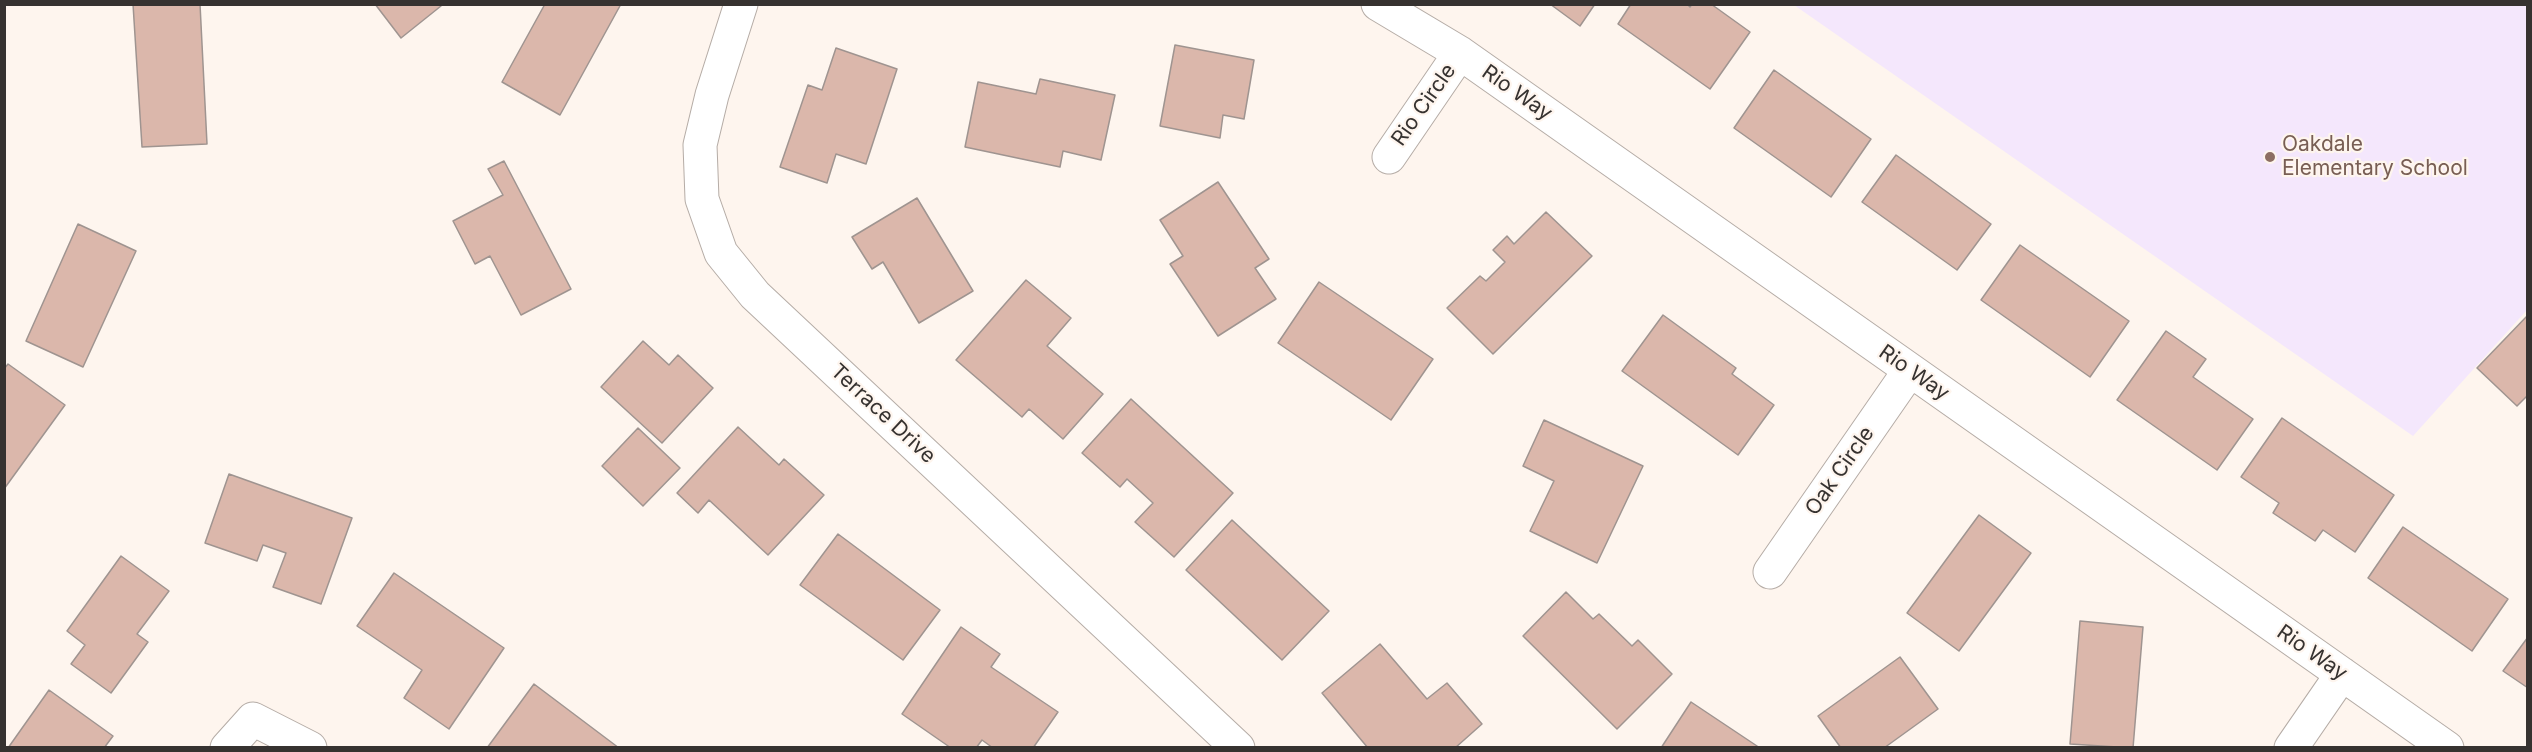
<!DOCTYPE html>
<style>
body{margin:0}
#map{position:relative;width:2532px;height:752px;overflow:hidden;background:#fef5ee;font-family:Inter,sans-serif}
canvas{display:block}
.frame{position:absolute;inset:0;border:6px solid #363230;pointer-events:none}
</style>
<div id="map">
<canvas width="2532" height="752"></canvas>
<div class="frame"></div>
</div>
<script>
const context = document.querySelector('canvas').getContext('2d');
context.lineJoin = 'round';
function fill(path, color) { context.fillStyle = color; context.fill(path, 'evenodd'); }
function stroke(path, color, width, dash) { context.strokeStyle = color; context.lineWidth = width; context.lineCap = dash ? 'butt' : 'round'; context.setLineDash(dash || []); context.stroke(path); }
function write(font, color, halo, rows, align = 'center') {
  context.font = font + ' Inter,sans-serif'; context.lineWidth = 4.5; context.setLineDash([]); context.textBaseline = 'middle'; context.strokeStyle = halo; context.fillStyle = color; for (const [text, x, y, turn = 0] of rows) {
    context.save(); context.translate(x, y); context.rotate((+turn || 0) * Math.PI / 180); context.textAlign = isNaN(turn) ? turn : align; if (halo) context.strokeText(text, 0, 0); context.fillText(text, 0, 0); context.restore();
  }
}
fill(new Path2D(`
 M1794,5h733v305l-114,126z`), '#f4e7fc');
const building = new Path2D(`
 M133,4h67l7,140 -65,3z
 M375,4h64l2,2 -40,32z
 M545,4h76l-61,111 -58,-33z
 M1550,4h45l-15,22z
 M1631,4h56l3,3 2,-3h19l39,28 -40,57 -92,-65z
 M1175,45l79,15 -10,59 -21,-4 -3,23 -60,-12z
 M836,48l61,21 -31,95 -30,-10 -9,29 -47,-16 28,-82 14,5z
 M1774,70l97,69 -40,58 -97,-69z
 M1040,79l75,16 -14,65 -38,-9 -3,16 -95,-20 13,-65 58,12z
 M1896,155l95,69 -34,46 -95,-68z
 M504,161l67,128 -50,26 -31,-59 -15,8 -22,-43 50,-26 -15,-26z
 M1218,182l51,77 -14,9 21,31 -58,37 -48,-72 13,-8 -23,-36z
 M917,198l56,93 -54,32 -36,-61 -11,7 -20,-32z
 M1546,212l46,44 -99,98 -46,-46 33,-32 6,5 19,-19 -12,-12 14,-14 7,8z
 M78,224l58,27 -53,116 -57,-26z
 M2020,245l109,76 -39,56 -109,-77z
 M1026,280l45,38 -24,28 56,48 -40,45 -34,-30 -7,8 -66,-57z
 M1319,282l114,77 -42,61 -113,-77z
 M1663,315l73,53 -4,6 42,31 -36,50 -116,-84z
 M2528,315v80l-11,11 -40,-38z
 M2166,331l40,28 -13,18 60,42 -36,51 -100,-70z
 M643,341l26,24 9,-10 35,33 -51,55 -61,-56z
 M8,364l57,41 -61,84v-120z
 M1131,399l102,94 -59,64 -39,-35 18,-19 -26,-24 -7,8 -38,-34z
 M2282,418l112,77 -39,57 -32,-22 -8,11 -42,-28 6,-10 -38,-26z
 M1544,420l99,46 -46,97 -67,-32 24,-50 -31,-15z
 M738,427l41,38 5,-6 40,36 -56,60 -59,-55 -11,13 -21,-20z
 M638,428l42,40 -37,38 -41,-40z
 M229,474l123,44 -31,86 -48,-17 13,-34 -23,-8 -6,16 -52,-18z
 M1979,515l52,38 -72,98 -52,-38z
 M1232,520l97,91 -47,49 -96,-90z
 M2403,527l105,72 -36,52 -104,-73z
 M838,534l102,76 -37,50 -103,-75z
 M121,556l48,35 -32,43 11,8 -37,51 -40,-29 14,-19 -18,-14z
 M394,573l110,75 -55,81 -45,-31 18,-28 -65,-44z
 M1566,592l27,27 6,-5 33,32 6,-6 34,34 -55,55 -94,-93z
 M2080,621l63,6 -10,121 -63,-4z
 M961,627l39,27 -9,13 67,45 -25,36h-40l-11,-8 -6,8h-25l-49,-34z
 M2528,637v51l-25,-17z
 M1380,644l47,55 20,-16 35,41 -27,24h-87l-46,-55z
 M1900,657l38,52 -54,39h-43l-23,-32z
 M534,684l85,64h-132z
 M49,690l64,46 -9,12h-96z
 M1691,702l69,46h-99z`);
fill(building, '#dbb7ab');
stroke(building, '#9f9490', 1.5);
const street = new Path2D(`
 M741,4l-29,91 -12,50 2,54 19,54 34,42 483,453
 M1378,4l82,49 987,695
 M1389,157l71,-104
 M1770,572l140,-202
 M227,748l26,-29 57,29
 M2291,748l51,-74`);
stroke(street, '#b5aca6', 35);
stroke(street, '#fff', 33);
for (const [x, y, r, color] of [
 [2270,157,6,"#8d6e63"]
]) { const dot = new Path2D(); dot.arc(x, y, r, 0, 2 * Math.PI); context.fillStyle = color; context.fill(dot); stroke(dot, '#fef5ee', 2); }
write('21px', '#363230', '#fef5ee', [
 ["Rio Way",1517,93,35],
 ["Rio Circle",1424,105,-55],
 ["Rio Way",1914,373,35],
 ["Terrace Drive",883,414,43],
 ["Oak Circle",1840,471,-55],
 ["Rio Way",2312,653,35]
]);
write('21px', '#785e54', '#fef5ee', [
 ["Oakdale",2282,145],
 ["Elementary School",2282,169]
], 'left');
</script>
